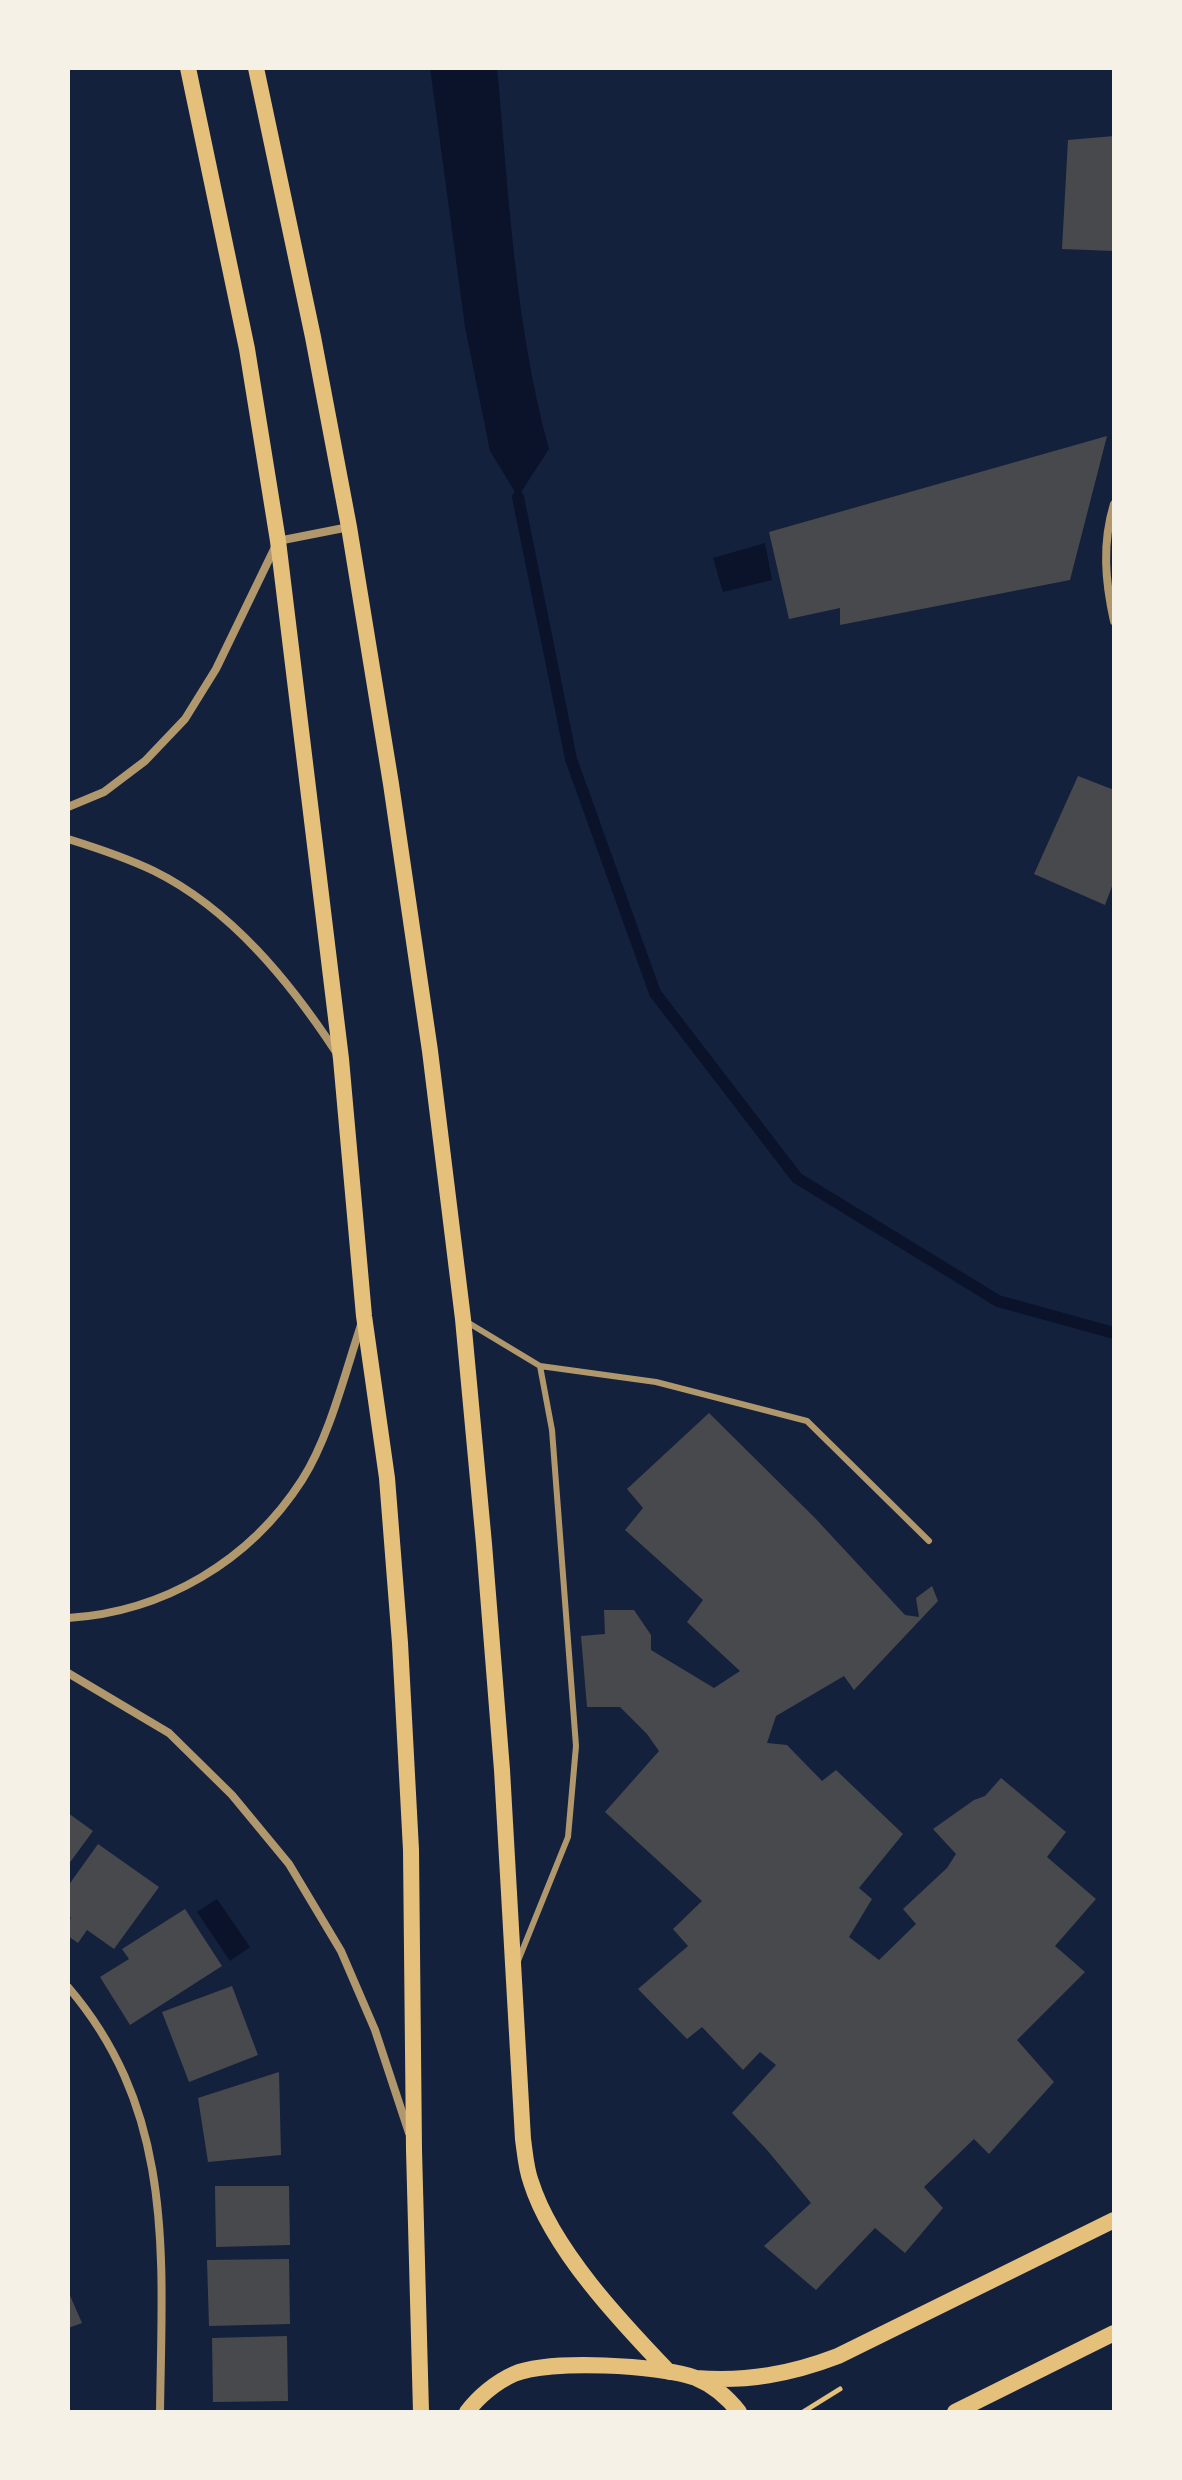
<!DOCTYPE html>
<style>
body{margin:0}
#map{position:relative;width:1182px;height:2480px;overflow:hidden;background:#14213d;font-family:Mulish,sans-serif}
canvas{display:block}
.frame{position:absolute;inset:0;border:70px solid #f6f1e7;pointer-events:none}
</style>
<div id="map">
<canvas width="1182" height="2480"></canvas>
<div class="frame"></div>
</div>
<script>
const context = document.querySelector('canvas').getContext('2d');
context.lineJoin = 'round';
function fill(path, color) { context.fillStyle = color; context.fill(path, 'evenodd'); }
function stroke(path, color, width, dash) { context.strokeStyle = color; context.lineWidth = width; context.lineCap = dash ? 'butt' : 'round'; context.setLineDash(dash || []); context.stroke(path); }
fill(new Path2D(`
 M430,68h67c12,127 18,257 52,381l-31,48 -28,-46 -25,-124z
 M765,543l7,37 -49,12 -10,-34z
 M217,1899l33,48 -20,14 -33,-49z`), '#0b132b');
stroke(new Path2D(`
 M518,497l53,262 84,234 142,185 201,123 116,32`), '#0b132b', 12);
fill(new Path2D(`
 M1114,136v115l-52,-2 6,-109z
 M1107,436l-37,144 -230,45v-17l-51,11 -20,-87z
 M1078,776l36,14v91l-9,24 -71,-31z
 M709,1413l106,105 90,97 14,2 -3,-19 16,-12 6,15 -84,89 -10,-14 -68,40 -9,27 20,2 35,36 14,-11 67,64 -44,54 13,11 -23,38 30,23 37,-36 -13,-15 44,-41 9,-14 -23,-25 41,-29 11,-4 16,-18 65,54 -19,25 49,42 -41,47 30,26 -68,68 37,42 -65,72 -15,-15 -50,48 19,21 -38,45 -30,-25 -59,62 -52,-44 47,-43 -44,-53 -35,-37 44,-48 -16,-13 -17,18 -41,-43 -15,12 -49,-50 50,-43 -15,-17 29,-28 -97,-89 54,-61 -12,-17 -27,-27h-33l-6,-71 24,-2 -1,-24h30l17,25v15l63,38 26,-17 -53,-49 16,-22 -78,-70 18,-22 -16,-19z
 M68,1813l25,18 -25,34z
 M98,1844l61,43 -45,62 -27,-19 -9,13 -10,-7v-13l3,-5 -3,-3v-29z
 M185,1909l37,57 -92,59 -30,-48 29,-18 -7,-10z
 M232,1986l26,69 -69,27 -27,-70z
 M279,2072l2,83 -73,7 -10,-64z
 M215,2186h74l1,59 -74,2z
 M289,2259l1,65 -81,2 -2,-66z
 M68,2291l14,32 -14,5z
 M287,2336l1,65 -75,1 -1,-64z`), '#48494c');
stroke(new Path2D(`
 M803,2412l37,-23`), '#e5c07b', 5);
stroke(new Path2D(`
 M467,1322l73,44 12,64 24,316 -8,91 -50,124
 M540,1366l116,16 151,39 122,120`), '#b1986c', 6);
stroke(new Path2D(`
 M1114,504c-12,39 -9,77 0,117
 M68,807l36,-15 41,-31 40,-42 31,-50 62,-128 71,-14
 M68,839c29,9 59,19 86,32 77,38 136,111 182,181
 M68,1618c96,-6 182,-57 234,-138 27,-42 43,-107 59,-155
 M68,1673l101,60 63,62 57,69 52,87 34,79 34,103
 M68,1987c108,126 94,271 92,425`), '#b1986c', 8);
stroke(new Path2D(`
 M188,68l59,281 31,192 63,518 23,257 23,162 13,165 11,207 3,300 7,262
 M256,68l57,269 36,190 42,257 39,267 33,268 21,225 18,226 21,369c2,14 3,30 8,43 21,67 90,140 138,190
 M696,2378c51,4 95,-4 142,-22l276,-136
 M467,2412c11,-15 29,-30 47,-38 35,-15 146,-9 182,4 17,7 32,20 43,34
 M955,2412l159,-79`), '#e5c07b', 16);
</script>
